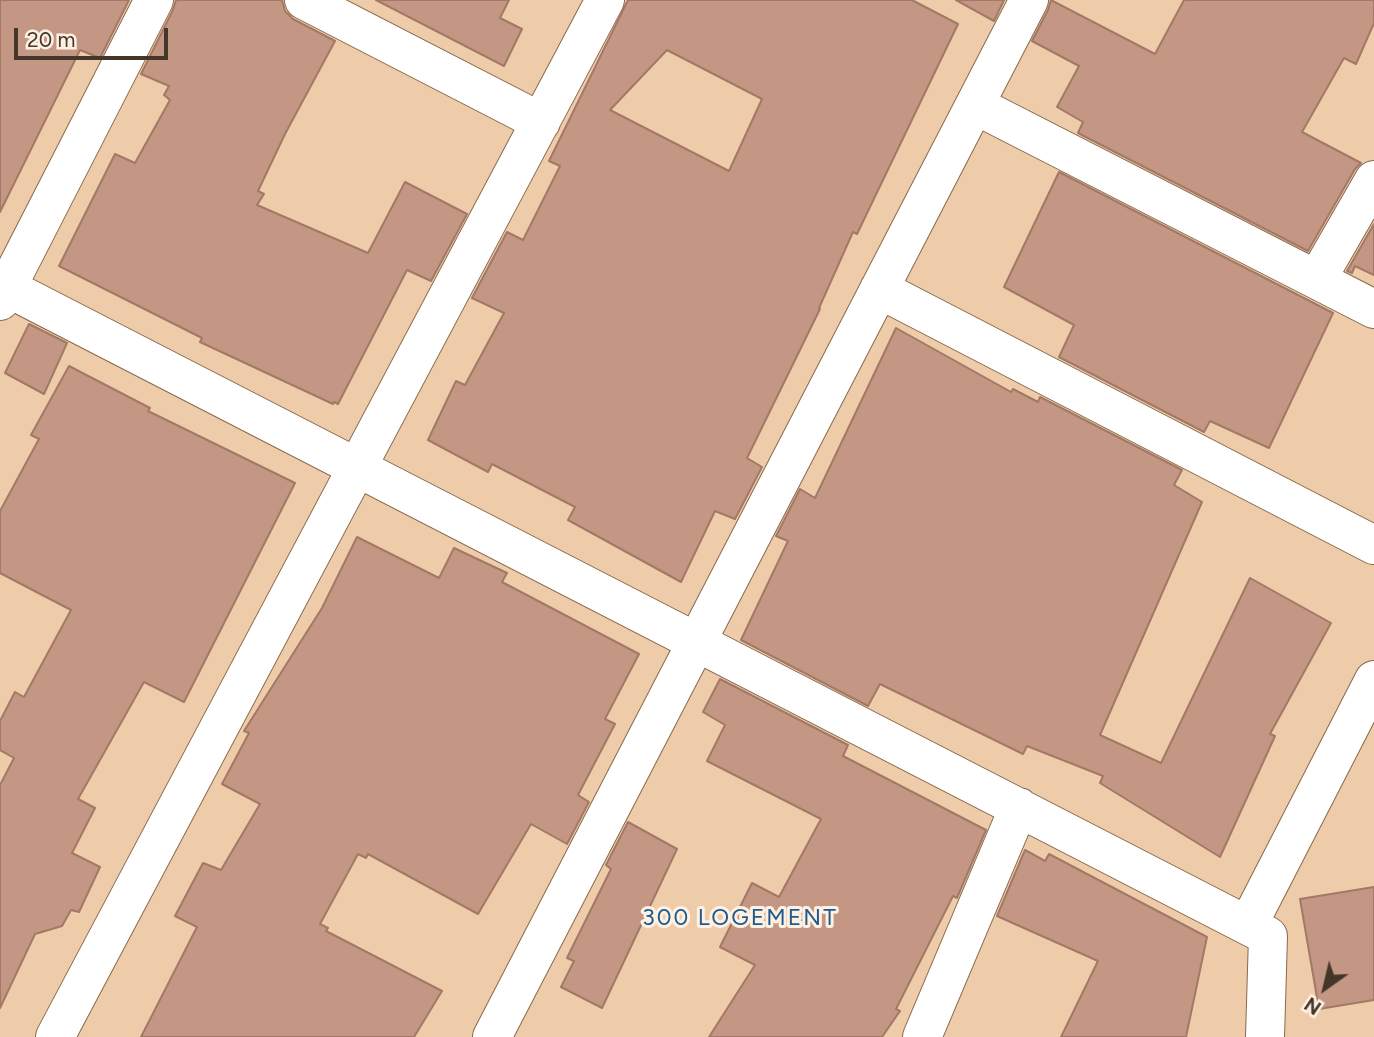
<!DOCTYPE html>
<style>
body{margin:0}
#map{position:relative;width:1374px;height:1037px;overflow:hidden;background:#eecba9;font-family:Figtree,sans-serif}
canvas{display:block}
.north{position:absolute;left:1290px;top:953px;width:70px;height:70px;-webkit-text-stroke:5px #fef0e3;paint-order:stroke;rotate:214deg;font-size:19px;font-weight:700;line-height:28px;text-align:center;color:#443629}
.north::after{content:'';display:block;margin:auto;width:24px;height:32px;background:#443629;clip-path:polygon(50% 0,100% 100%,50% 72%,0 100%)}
.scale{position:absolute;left:14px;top:28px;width:154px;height:32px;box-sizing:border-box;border:4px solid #443629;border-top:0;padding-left:9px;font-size:21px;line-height:24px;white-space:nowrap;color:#443629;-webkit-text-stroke:5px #fef0e3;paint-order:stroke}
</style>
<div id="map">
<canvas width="1374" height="1037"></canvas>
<div class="north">N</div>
<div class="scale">20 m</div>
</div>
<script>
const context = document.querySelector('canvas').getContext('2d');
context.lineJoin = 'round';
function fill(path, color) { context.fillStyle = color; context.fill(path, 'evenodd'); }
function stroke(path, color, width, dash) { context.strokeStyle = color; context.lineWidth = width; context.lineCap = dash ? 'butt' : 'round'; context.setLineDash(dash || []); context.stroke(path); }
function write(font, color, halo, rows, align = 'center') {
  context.font = font + ' Figtree,sans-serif'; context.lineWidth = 6; context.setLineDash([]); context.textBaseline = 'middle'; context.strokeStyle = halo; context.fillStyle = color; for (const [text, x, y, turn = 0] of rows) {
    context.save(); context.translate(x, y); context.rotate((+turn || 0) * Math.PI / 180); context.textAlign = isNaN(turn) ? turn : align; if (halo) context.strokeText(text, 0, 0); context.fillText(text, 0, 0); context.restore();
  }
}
const building = new Path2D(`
 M0,0h129l-29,58 -20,-8 -80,162z
 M176,0h106l3,11 8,8 42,22 -50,93 -27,57 6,3 -7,11 111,48 37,-71 62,32 -36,67 -24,-11 -69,134 -4,-2 -1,2 -133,-62 2,-4 -143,-72 56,-112 20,9 35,-63 -6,-5 5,-9 -28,-12 32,-64z
 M376,0h133l-9,18 22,11 -18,37z
 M628,0h284l46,24 -101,210 -4,-2 -34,76 1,1 -73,149 15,9 -27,52 -20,-8 -34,71 -113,-62 7,-13 -83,-43 -4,8 -60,-32 28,-59 9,4 39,-72 -32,-15 35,-66 16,8 37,-74 -11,-5zM667,50l95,49 -33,72 -119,-61z
 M956,0h48l-10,21z
 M1051,0l104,54 29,-54h190v23l-18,41 -12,-6 -42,74 59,31 -6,6 -47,82 -230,-118 5,-11 -26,-15 22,-41 -47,-25 16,-31z
 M1059,172l274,141 -64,135 -59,-27 -6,11 -145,-75 15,-32 -70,-38z
 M1374,224v51l-19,-9 -3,7 -5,-2z
 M29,324l38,19 -23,51 -39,-21z
 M896,328l115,64 2,-3 25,13 2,-5 142,73 -8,15 28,17 -102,233 61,28 89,-185 81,45 -61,111 5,2 -55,121 -120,-74 3,-7 -76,-30 -4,8 -143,-70 -12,22 -127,-66 47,-99 -12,-5 24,-47 15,9z
 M69,366l81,42 -2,3 147,72 -111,219 -40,-20 -66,117 17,9 -23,45 28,14 -21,45 -8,-2 -9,16 -27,8 -35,74v-223l14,-27 -14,-8v-29l15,-29 9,5 47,-87 -71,-37v-62l39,-72 -8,-4z
 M357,537l82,41 15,-30 53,25 -5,9 137,72 -34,65 10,5 -37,71 11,7 -22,42 -36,-20 -53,90 -110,-60 -2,4 -8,-4 -38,70 8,4 -2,3 116,60 -28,46h-273l56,-110 -22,-11 28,-53 18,7 39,-66 -38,-20 27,-51 -5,-2 78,-123z
 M720,679l128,66 -5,11 143,74 -29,68 -4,-2 -57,113 4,2 -18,26h-173l46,-72 -35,-18 32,-64 27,14 42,-78 -114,-58 18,-36 -22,-13z
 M628,822l49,27 -75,159 -41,-21 13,-26 -7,-3 44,-89 -5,-4z
 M1025,850l20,11 4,-7 158,83 -21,100h-125l37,-76 -101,-45z
 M1374,887v113l-55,9 -19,-110z`);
fill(building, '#c39783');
stroke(building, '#a37966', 2);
const minor = new Path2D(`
 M304,0l237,122
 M975,105l399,204
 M1317,279l57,-99
 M0,284l1268,652 -3,101
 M879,289l495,256
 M0,301l154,-301
 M1248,925l126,-245
 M55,1037l550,-1037
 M492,1037l537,-1037
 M922,1037l97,-230`);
stroke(minor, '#88694a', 40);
stroke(minor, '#fff', 38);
context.letterSpacing = '2px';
write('23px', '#1e5b8b', '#fef0e3', [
 ["300 LOGEMENT",740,918]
]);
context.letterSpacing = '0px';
</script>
